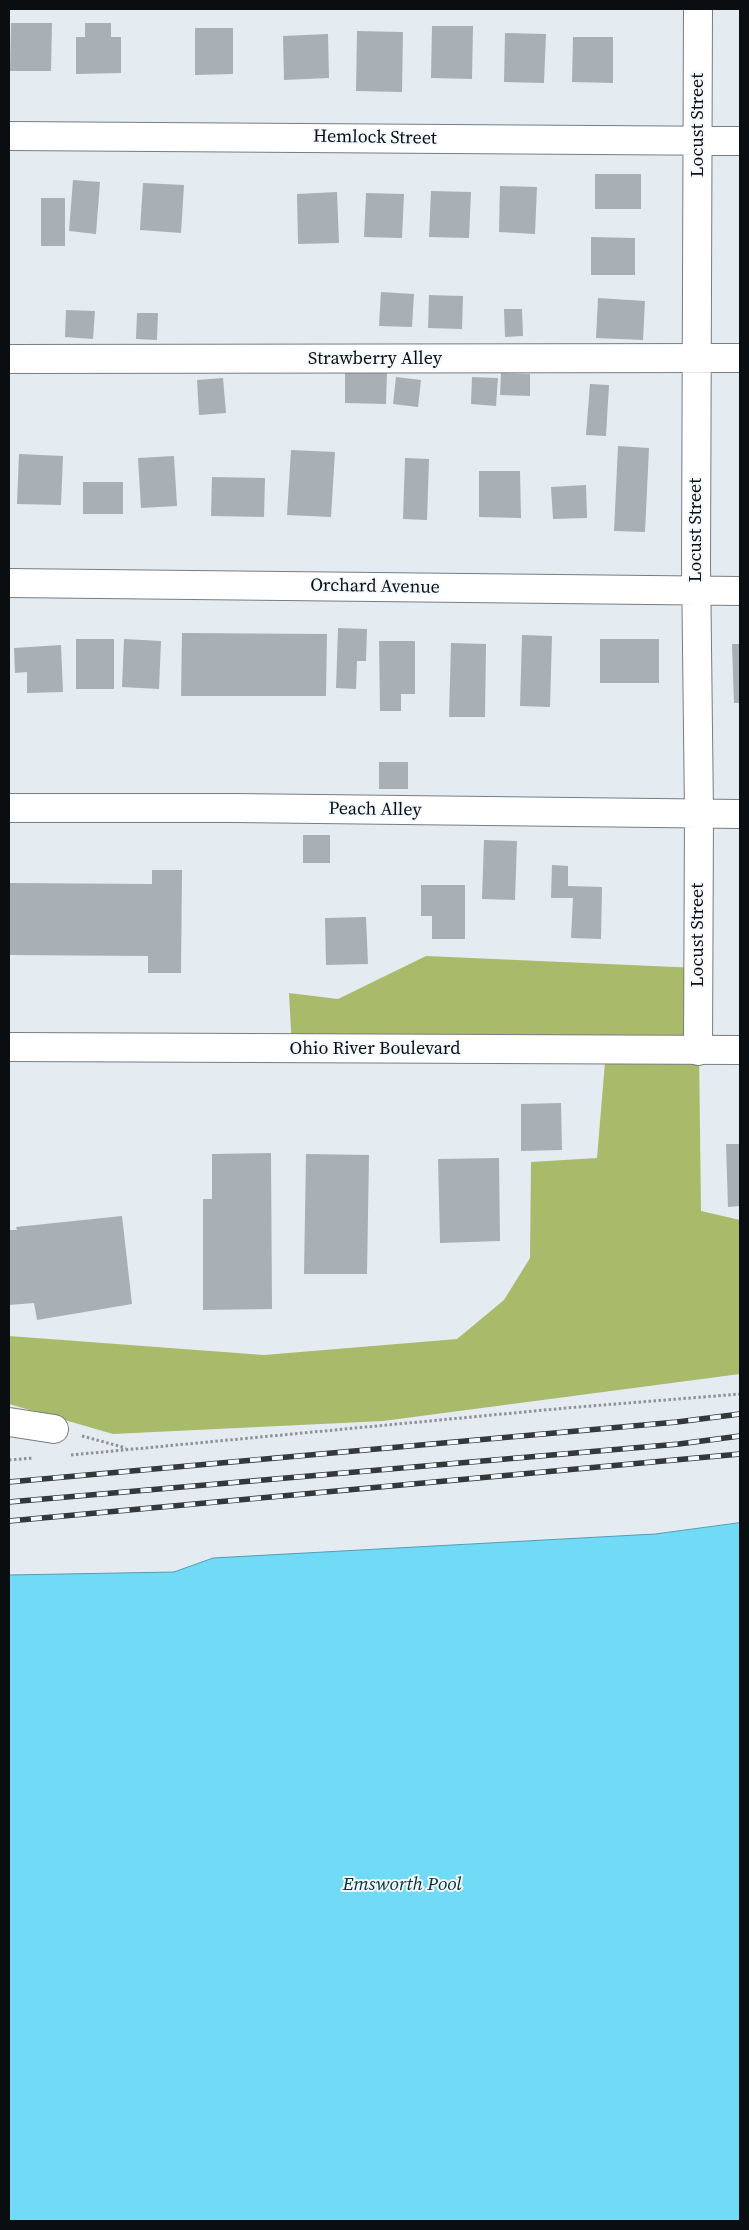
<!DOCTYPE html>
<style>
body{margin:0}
#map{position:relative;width:749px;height:2230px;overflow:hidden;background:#e4ecf2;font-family:"Source Serif 4",serif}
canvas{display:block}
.frame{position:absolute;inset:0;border:10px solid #0b0e10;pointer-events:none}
</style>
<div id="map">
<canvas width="749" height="2230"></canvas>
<div class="frame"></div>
</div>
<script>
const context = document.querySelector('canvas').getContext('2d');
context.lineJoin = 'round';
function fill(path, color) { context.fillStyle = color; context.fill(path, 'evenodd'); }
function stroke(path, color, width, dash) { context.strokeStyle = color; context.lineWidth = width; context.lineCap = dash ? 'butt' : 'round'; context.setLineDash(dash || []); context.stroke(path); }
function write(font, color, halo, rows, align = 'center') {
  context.font = font + ' "Source Serif 4",serif'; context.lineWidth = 4; context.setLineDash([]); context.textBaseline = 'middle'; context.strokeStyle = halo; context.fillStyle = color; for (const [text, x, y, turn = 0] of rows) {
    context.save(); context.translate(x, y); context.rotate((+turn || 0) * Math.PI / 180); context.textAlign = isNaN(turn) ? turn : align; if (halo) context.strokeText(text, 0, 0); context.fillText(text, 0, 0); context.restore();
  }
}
fill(new Path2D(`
 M426,956l272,12 3,243 39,9v154l-357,47 -270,13 -104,-30v-68l255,19 193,-16 47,-39 26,-42 1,-96 66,-4 9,-108 -314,-2 -3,-55 49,6z`), '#aaba6b');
const water = new Path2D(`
 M740,1523v698h-731v-646l165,-3 39,-14 442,-24z`);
fill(water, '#71daf6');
stroke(water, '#529db1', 1);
fill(new Path2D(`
 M11,23h41l-1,48h-41z
 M85,23h26v14h10v36l-45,1v-37h9z
 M432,26h41l-1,53 -41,-1z
 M195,28h38v46l-38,1z
 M357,31l46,1 -1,60 -46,-1z
 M505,33l41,1 -2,49 -40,-1z
 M328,34l1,44 -45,2 -1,-44z
 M573,37h40v46l-41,-1z
 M595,174h46v35h-46z
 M73,180l27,2 -4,52 -27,-3z
 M143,183l41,2 -3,48 -41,-3z
 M500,186l37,1 -2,47 -36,-2z
 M431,191l40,1 -2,46 -40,-1z
 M337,192l2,51 -41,1 -1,-50z
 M366,193l38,1 -2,44 -38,-1z
 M41,198h24v48h-24z
 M591,237l44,1v37h-44z
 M381,292l33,2 -2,33 -33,-1z
 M429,295l34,1 -1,33 -34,-1z
 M598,298l47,3 -2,39 -47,-2z
 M504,309h18l1,27 -18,1z
 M66,310l29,1 -2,28 -28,-2z
 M137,313h21l-1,27 -21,-1z
 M345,372h42l-1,32 -41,-1z
 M501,373l29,1v22l-30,-1z
 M396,377l25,3 -3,27 -25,-3z
 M472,377l26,1 -2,28 -25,-2z
 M223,378l3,35 -27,2 -2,-35z
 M590,384l19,1 -3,51 -20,-1z
 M618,446l31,2 -4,84 -31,-1z
 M291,450l44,2 -4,65 -44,-2z
 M19,454l44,2 -2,49 -44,-1z
 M174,456l3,50 -36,2 -3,-50z
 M405,458l24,1 -2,61 -24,-1z
 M479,471h41l1,47 -42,-1z
 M212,477l53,1 -1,39 -53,-1z
 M83,482h40v32h-40z
 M586,485l1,33 -34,1 -2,-32z
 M338,628l29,1 -1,32h-9l-1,28 -20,-1z
 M182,633l145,1 -1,62h-145z
 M522,635l30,1 -2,71 -30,-1z
 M76,639h38v50h-38z
 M124,639l37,2 -2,48 -37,-2z
 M600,639h59v44h-59z
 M379,641h36v53h-14v17h-21z
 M451,643l35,1 -1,73h-36z
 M732,644h8v59h-6z
 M61,645l2,47 -36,1v-21l-12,1 -1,-25z
 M379,762h29v27h-29z
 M303,835h27v28h-27z
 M484,840l33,1 -2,59 -33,-1z
 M552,865l16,1v20l34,1 -1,52 -30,-1 2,-40h-22z
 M152,870h30l-1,103h-33v-17l-139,-1v-72l143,1z
 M421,885h44v54h-33v-23h-11z
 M366,917l2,47 -42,1 -1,-47z
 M561,1103l1,47 -41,1v-47z
 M726,1144h14v62l-12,1z
 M271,1153l1,156 -69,1v-111h9v-45z
 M306,1154l63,1 -2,119h-63z
 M499,1158l1,83 -60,2 -2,-84z
 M122,1216l10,88 -95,16 -3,-17 -25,2v-75h8l-1,-3z`), '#a8afb5');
const minor = new Path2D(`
 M9,136l731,5
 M9,359l731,-1
 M9,583l731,8
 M9,808h225l506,6
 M698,1051l1,-238 -3,-250 2,-554
 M9,1422l45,7`);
const highway = new Path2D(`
 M9,1047l731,3`);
stroke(minor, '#767d83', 30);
stroke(highway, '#767d83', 30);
stroke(new Path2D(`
 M82,1436l44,12
 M71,1455l495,-47 174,-14
 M9,1460l24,-2`), '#8d9397', 3, [2.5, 2.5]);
stroke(minor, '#fff', 28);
stroke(highway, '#fff', 28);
const rail = new Path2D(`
 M9,1482l668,-60 63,-8
 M9,1502l670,-58 61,-8
 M9,1521l731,-67`);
stroke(rail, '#34383a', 5.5);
stroke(rail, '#f3f9fe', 4, [11]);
write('18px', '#0b0e10', '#f3f9fe', [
 ["Locust Street",698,125,-90],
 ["Hemlock Street",375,138,1],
 ["Strawberry Alley",375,359],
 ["Locust Street",696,530,-90],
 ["Orchard Avenue",375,587,1],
 ["Peach Alley",375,810,1],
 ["Locust Street",698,935,-90],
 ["Ohio River Boulevard",375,1049]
]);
write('italic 19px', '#00313d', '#f3f9fe', [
 ["Emsworth Pool",402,1885]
]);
</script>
